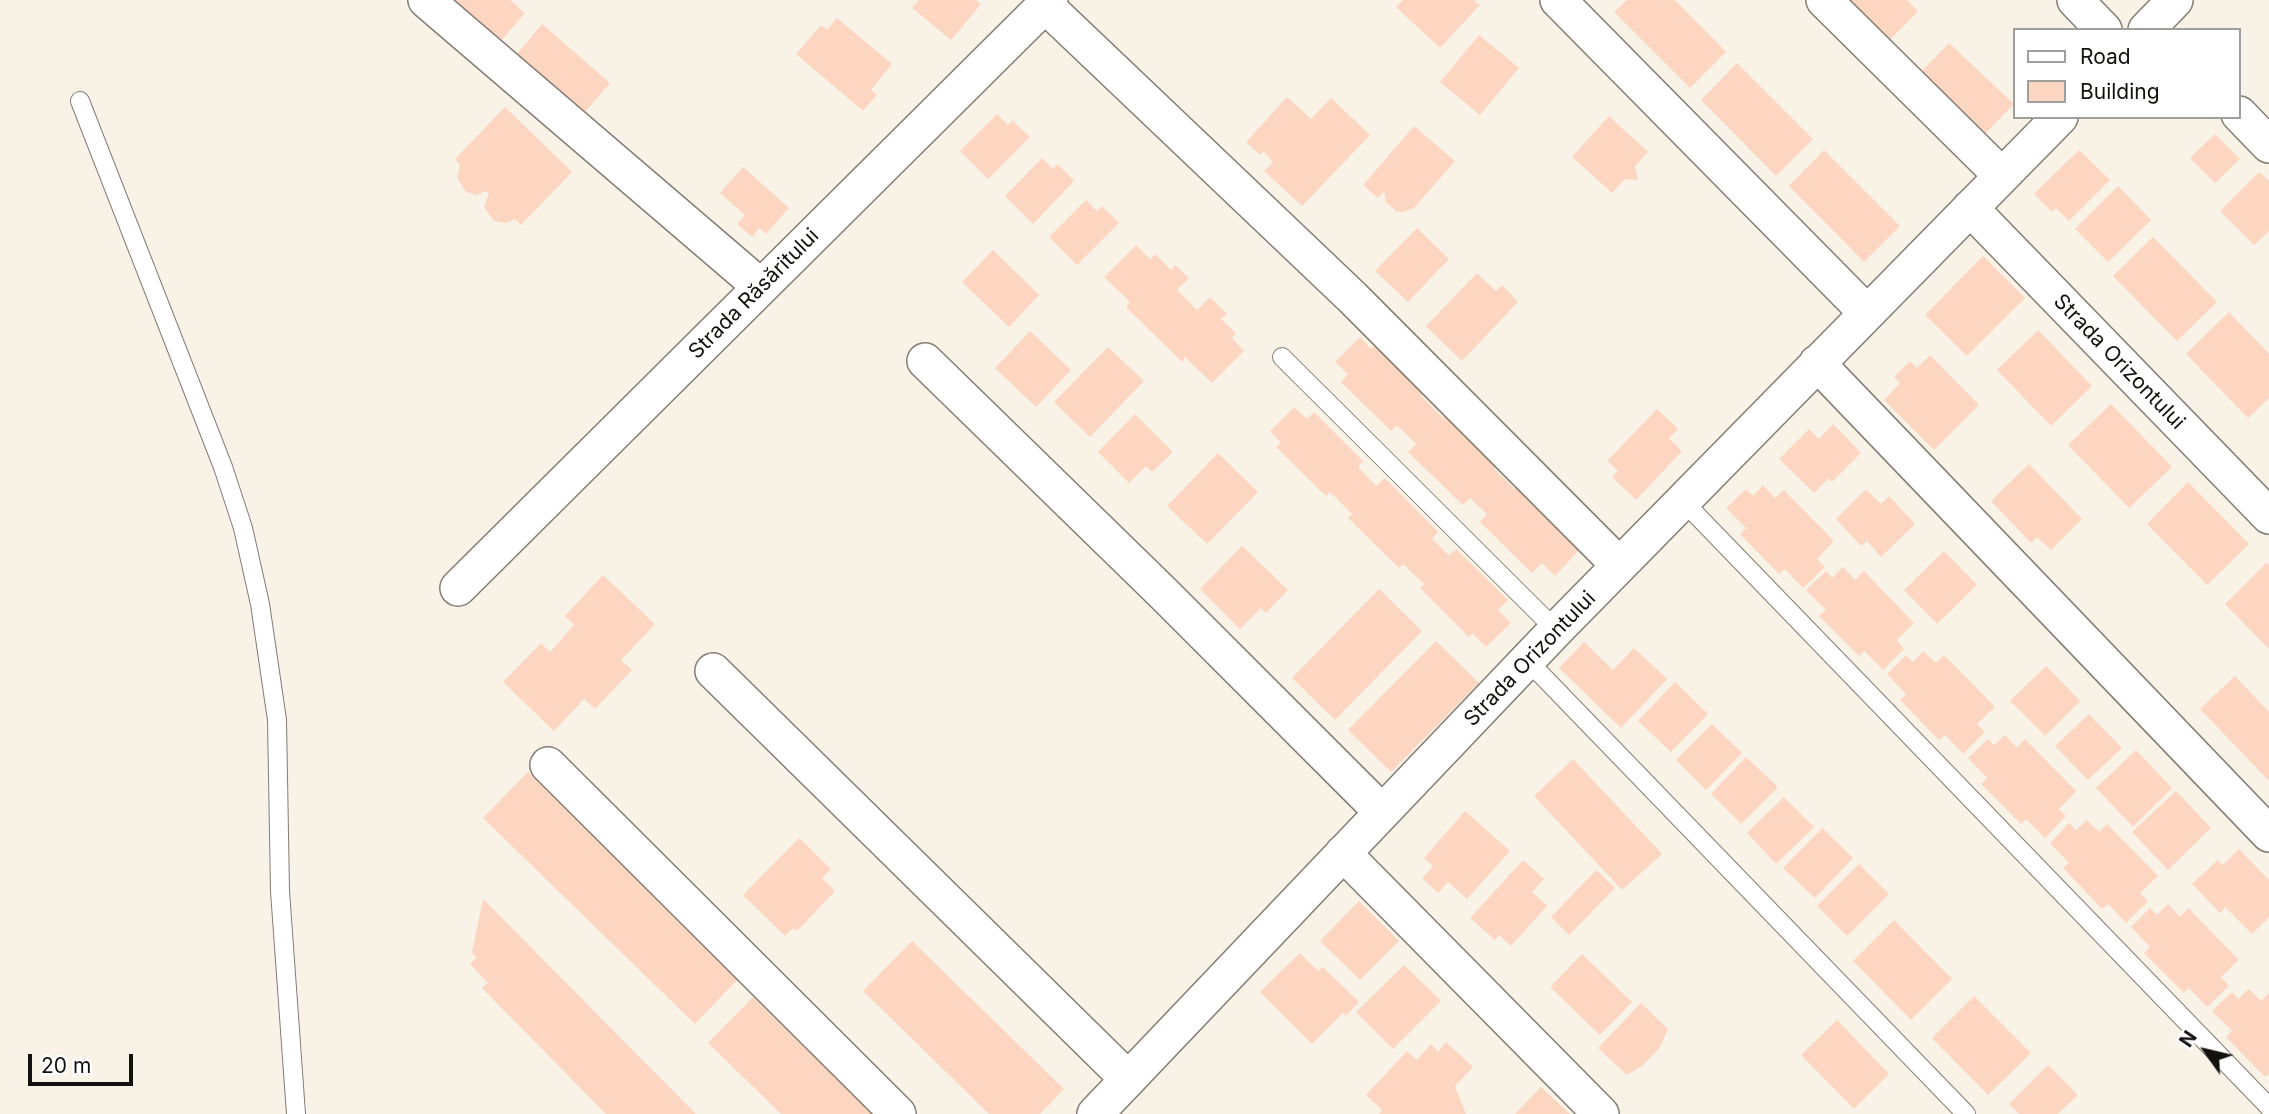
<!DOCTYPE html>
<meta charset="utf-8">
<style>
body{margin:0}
#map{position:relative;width:2269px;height:1114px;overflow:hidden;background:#f9f2e7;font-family:Inter,sans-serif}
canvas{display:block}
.legend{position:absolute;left:2013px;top:28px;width:228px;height:91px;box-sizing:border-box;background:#fff;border:2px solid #a19f9e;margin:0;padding:9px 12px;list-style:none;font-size:21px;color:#13100d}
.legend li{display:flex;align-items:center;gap:14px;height:35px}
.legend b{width:35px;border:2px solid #a19f9e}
.north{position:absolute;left:2171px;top:1016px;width:70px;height:70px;-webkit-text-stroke:5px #fff;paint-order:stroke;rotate:304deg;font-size:19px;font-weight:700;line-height:28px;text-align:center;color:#13100d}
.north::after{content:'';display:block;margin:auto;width:24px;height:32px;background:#13100d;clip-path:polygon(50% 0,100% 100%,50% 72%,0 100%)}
.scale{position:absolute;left:28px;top:1054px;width:105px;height:32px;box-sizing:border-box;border:4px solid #13100d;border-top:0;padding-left:9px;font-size:21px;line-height:24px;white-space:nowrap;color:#13100d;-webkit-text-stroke:5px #fff;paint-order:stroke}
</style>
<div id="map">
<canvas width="2269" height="1114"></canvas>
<ul class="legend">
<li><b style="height:9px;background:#fff"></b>Road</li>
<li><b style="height:19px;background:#fcd6c1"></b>Building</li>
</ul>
<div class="north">N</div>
<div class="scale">20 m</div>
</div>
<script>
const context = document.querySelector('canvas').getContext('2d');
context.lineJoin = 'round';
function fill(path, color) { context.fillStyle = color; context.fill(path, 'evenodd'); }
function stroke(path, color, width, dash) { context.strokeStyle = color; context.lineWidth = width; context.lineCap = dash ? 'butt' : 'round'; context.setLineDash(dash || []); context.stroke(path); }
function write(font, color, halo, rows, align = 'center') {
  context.font = font + ' Inter,sans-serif'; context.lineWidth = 6; context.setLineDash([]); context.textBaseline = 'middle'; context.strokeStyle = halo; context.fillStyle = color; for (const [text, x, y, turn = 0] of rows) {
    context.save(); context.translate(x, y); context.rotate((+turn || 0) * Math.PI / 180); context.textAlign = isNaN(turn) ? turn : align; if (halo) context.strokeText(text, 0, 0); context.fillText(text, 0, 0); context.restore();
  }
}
fill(new Path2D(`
 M437,0h73l15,13 -31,36z
 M919,0h57l5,4 -30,36 -39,-32z
 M1403,0h71l6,5 -40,43 -44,-41z
 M1627,0h48l51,52 -36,36 -76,-76z
 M1841,0h66l11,11 -32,33z
 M837,18l55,46 -21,26 6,5 -14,16 -67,-57 25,-29 6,5z
 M542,24l68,59 -32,37 -68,-58z
 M1479,35l40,33 -39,47 -40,-33z
 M1949,43l65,61 -33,34 -64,-62z
 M1737,63l76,76 -37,37 -75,-76z
 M1287,97l24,22 20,-21 39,37 -68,71 -38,-35 9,-9 -10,-11 -3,4 -14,-13z
 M505,107l67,65 -51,53 -6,-6 -9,4 -12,-2 -10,-14 5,-14 -3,-2 -9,4 -11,-3 -9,-15 3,-12 -5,-6z
 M997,114l11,11 4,-5 18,17 -42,42 -28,-28z
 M1609,116l39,36 -13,14 3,14 -13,-1 -13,14 -40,-36z
 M1414,126l41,35 -41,47 -12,4 -6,-1 -10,-9 -2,-11 -6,7 -15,-13z
 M2215,134l25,25 -25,24 -25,-25z
 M1824,150l76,76 -36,36 -75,-76z
 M2079,150l31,30 -41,41 -13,-13 -4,4 -18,-18z
 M1042,158l11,11 5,-5 16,17 -41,43 -28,-28z
 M743,167l46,41 -23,26 -7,-6 -7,9 -15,-13 8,-9 -25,-22z
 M2259,172l10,9v50l-15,14 -34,-34z
 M2118,186l33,34 -43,42 -33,-33z
 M1086,200l11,11 5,-5 17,17 -42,42 -28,-28z
 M1417,228l32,31 -41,43 -33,-31z
 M2153,237l64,65 -40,39 -64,-65z
 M1136,245l14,14 5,-5 16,16 4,-5 14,13 -12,12 20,20 13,-13 17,17 -6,5 15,14 -4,5 12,13 -32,32 -27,-26 -3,5 -56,-55 4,-5 -26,-25z
 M993,250l46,45 -30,32 -47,-45z
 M1983,256l42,42 -58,58 -42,-41z
 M1477,273l19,18 6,-6 16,17 -56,59 -36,-35z
 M2229,312l40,42v44l-21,20 -62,-64z
 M2038,330l54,56 -41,40 -54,-56z
 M1030,331l41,39 -35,37 -41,-39z
 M1360,337l11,12 5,-5 49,48 -4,4 22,22 4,-4 52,50 -5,5 21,20 4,-4 49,48 -3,4 14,13 -24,26 -13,-13 -10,10 -52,-51 7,-8 -17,-16 -7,7 -55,-53 8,-8 -19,-19 -6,6 -50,-49 7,-8 -13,-12z
 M1108,347l36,34 -54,56 -36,-35z
 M1930,355l49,50 -45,45 -50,-50 16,-17 -6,-6 16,-16 7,7z
 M2111,404l61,63 -43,41 -61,-63z
 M1294,407l13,12 7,-7 49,49 -5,6 18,19 9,-8 53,54 -6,7 17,16 7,-6 52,51 -10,10 13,13 -25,24 -14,-14 -3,4 -49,-49 4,-4 -21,-20 -4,4 -51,-50 4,-4 -22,-22 -4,4 -50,-49 5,-4 -11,-12z
 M1657,409l21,20 -9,9 13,13 -46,49 -24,-23 6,-6 -11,-10z
 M1135,414l38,38 -21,20 -6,-6 -17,17 -31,-31z
 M1833,424l28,29 -29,29 -3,-4 -15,15 -35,-34 30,-30 10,10z
 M1218,453l40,39 -51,52 -40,-38z
 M2029,464l53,55 -31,31 -14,-13 -6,6 -40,-42z
 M2188,482l61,62 -42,41 -60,-61z
 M1763,485l12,13 9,-8 50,51 -17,18 8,8 -22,21 -18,-19 -6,5 -39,-40 6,-6 -20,-20 20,-19 7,7z
 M1866,489l15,15 8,-8 26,28 -34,33 -14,-16 -6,5 -25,-27z
 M1242,546l46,44 -22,23 -5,-5 -21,21 -40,-40z
 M1944,551l33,34 -40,39 -33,-34z
 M2266,563l3,2v84l-44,-45z
 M1843,567l12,13 9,-9 50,52 -17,17 7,9 -21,21 -19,-19 -5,5 -40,-40 7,-6 -20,-20 20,-19 6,7z
 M603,575l52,49 -34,36 11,10 -37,39 -11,-10 -30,32 -51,-49 38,-39 9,9 24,-27 -9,-9z
 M1379,589l43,42 -87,89 -43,-42z
 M1436,641l43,42 -88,89 -43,-42z
 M1584,642l29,28 21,-22 33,31 -46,49 -62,-60z
 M1923,651l13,12 8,-8 51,52 -18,17 8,8 -22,22 -18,-19 -6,5 -39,-40 6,-6 -19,-20 19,-19 7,7z
 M2046,666l34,35 -35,35 -35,-35z
 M2235,676l34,36v69l-69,-72z
 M1675,682l33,32 -37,38 -33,-31z
 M2089,714l33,34 -34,32 -33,-34z
 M1712,724l30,29 -36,37 -30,-30z
 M2005,735l12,13 8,-9 51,52 -17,18 7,7 -21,22 -19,-19 -5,5 -40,-40 6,-6 -19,-20 20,-19 6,6z
 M2136,750l36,38 -39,39 -37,-39z
 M1746,757l32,30 -37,37 -30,-30z
 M1573,759l89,95 -40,36 -88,-94z
 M528,772l211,206 -44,46 -212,-206z
 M2176,791l35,37 -43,42 -36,-38z
 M1784,797l30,30 -38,37 -29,-31z
 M1465,811l45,40 -43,48 -19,-17 -10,11 -16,-15 11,-12 -9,-8z
 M2087,820l12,12 8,-8 51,52 -18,17 8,8 -22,22 -18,-19 -6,5 -39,-41 6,-5 -19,-20 19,-20 7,7z
 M1822,828l31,30 -38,40 -32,-30z
 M799,838l32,31 -9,9 13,13 -38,40 -4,-3 -8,8 -42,-41z
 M2239,849l30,31v37l-17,17 -27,-27 -5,6 -28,-29 26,-24 5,5z
 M1523,860l21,19 -12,13 15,14 -36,40 -12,-11 -4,5 -25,-22z
 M1859,864l30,30 -42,42 -30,-30z
 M1596,870l19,18 -46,47 -18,-18z
 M483,899l213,215h-90l-124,-126 6,-5 -18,-19 6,-6 -4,-6z
 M1359,901l40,40 -39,39 -40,-39z
 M2168,904l12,13 8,-9 51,52 -18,17 8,9 -22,21 -18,-19 -5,5 -40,-40 6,-6 -19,-20 19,-19 7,7z
 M1894,920l58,59 -41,41 -58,-59z
 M912,941l152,148 -24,25h-51l-126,-123z
 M1300,953l18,18 5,-4 36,35 -13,14 -3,-3 -31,31 -52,-52z
 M1582,954l50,48 -32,33 -50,-48z
 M1404,965l37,36 -48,48 -37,-37z
 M2249,989l12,12 8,-8v81l-4,3 -39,-40 6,-6 -20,-20 20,-19 6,7z
 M1974,996l57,57 -43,42 -56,-57z
 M753,997l119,117h-91l-73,-71z
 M1641,1003l27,26 -8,18 -17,18 -16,10 -29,-27z
 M1837,1020l52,54 -35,35 -53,-54z
 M1446,1042l27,25 -18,19 11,28h-87l3,-4 -16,-15 41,-44 10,9 14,-16 7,8z
 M2048,1065l30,30 -20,19h-39l-10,-10z
 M1541,1087l29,27h-55z`), '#fcd6c1');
const service = new Path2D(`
 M80,101l143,366 20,61 17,76 17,116 3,171 16,223
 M1282,357l274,273
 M1682,500l587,607
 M1528,661l438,453`);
const minor = new Path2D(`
 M426,0l335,287
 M1558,0l308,312
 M1824,0l178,176
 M2075,0l29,30
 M1045,5l308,293 266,267
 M2146,30l29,-30
 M2239,114l30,31
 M1970,208l299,308
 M925,361l237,231 220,220
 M1817,363l452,471
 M458,588l592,-588
 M713,671l415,408
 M548,765l350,349
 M1343,853l258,261
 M1095,1114l461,-484 504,-513`);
stroke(service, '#837d73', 20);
stroke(minor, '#837d73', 38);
stroke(service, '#fff', 18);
stroke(minor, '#fff', 35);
write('21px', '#13100d', '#fff', [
 ["Strada Răsăritului",754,294,-45],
 ["Strada Orizontului",2119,362,46],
 ["Strada Orizontului",1530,659,-46]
]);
</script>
